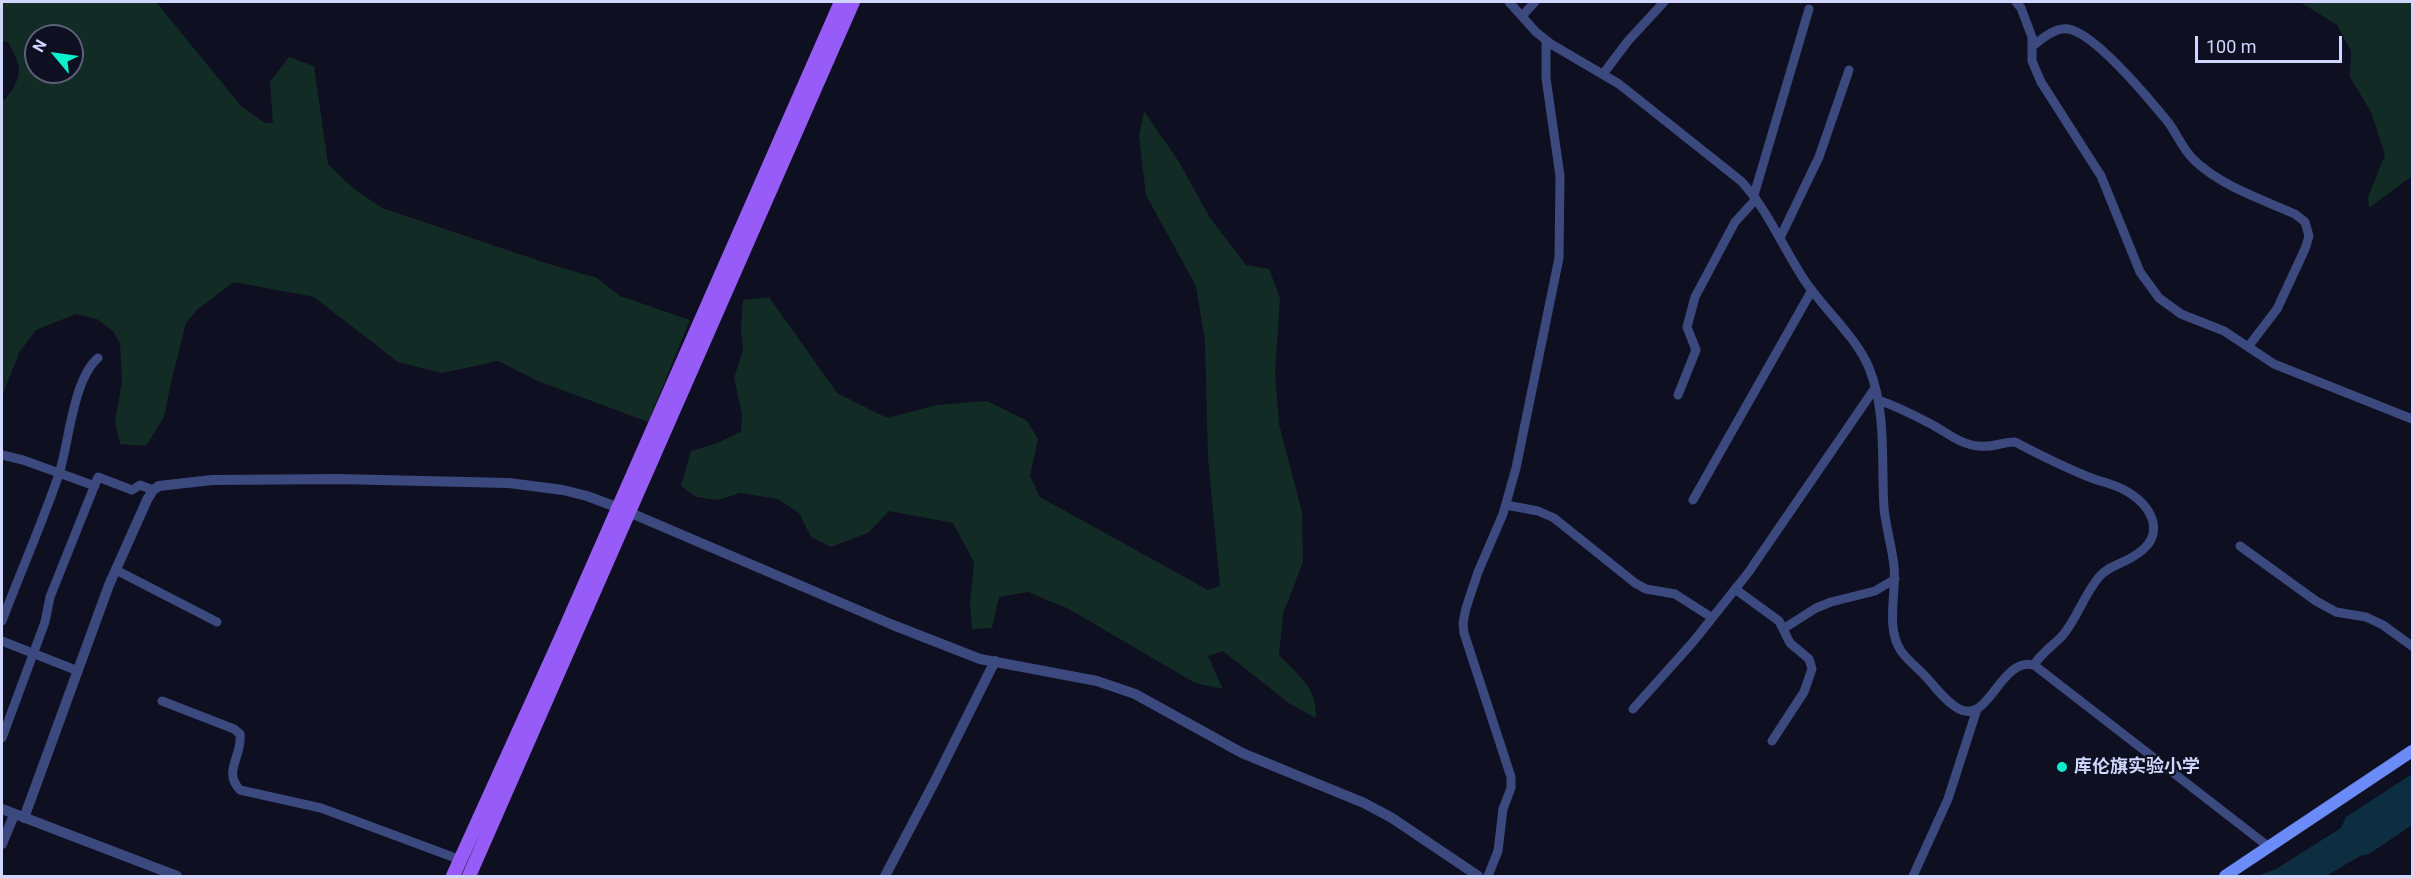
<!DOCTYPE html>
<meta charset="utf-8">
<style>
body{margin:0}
#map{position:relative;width:2414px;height:878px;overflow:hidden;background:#0e1021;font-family:Roboto,sans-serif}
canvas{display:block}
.frame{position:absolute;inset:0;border:3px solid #d0d6fd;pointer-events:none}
.north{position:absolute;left:24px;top:24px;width:60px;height:60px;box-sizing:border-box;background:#0e1021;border:2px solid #5c5f79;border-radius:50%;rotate:299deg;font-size:16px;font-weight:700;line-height:24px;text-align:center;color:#d0d6fd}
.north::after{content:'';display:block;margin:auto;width:21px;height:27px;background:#0af0cd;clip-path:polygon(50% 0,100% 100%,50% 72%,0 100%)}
.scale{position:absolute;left:2195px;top:36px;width:147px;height:27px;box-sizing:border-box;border:3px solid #d0d6fd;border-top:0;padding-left:8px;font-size:18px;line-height:21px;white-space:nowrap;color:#d0d6fd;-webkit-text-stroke:4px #0e1021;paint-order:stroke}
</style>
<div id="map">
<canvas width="2414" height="878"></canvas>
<div class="frame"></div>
<div class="north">N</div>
<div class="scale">100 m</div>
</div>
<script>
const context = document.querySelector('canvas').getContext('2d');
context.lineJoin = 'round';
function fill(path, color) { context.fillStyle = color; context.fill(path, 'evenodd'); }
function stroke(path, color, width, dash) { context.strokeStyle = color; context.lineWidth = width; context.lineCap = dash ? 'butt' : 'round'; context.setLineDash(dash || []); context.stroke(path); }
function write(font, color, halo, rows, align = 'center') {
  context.font = font + ' Roboto,"Noto Sans SC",sans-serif'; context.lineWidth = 4.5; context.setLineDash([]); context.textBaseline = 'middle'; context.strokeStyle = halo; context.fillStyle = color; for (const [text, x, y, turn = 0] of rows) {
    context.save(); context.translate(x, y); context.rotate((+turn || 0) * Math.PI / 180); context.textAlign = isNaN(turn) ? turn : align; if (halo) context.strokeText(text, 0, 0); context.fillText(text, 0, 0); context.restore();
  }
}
fill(new Path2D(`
 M2,2h154l85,104 24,17h8l-3,-41 19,-25 25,9 14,98 26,25 28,19 167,56 48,14 23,18 70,24 -42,102 -110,-41 -40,-20 -56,12 -44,-11 -84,-65 -80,-15 -35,26 -13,15 -14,55 -8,39 -18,29 -26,-2 -5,-23 7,-39 -2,-39 -7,-12 -16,-12 -21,-5 -40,16 -17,23 -17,43v-296l4,-1c18,-26 16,-30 2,-57l-6,-1zM36,36h36v36h-36z
 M2300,2h112v174l-43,32 -1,-11 17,-42 -14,-43 -21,-35 1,-26 -14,-26z
 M1144,111l35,51 31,56 36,47 23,4 11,29 -5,75 4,51 23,88 1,50 -20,52 -4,41c21,22 37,31 37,63l-26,-14 -67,-53 -15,5 15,33 -28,-6 -126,-74 -41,-17 -29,5 -7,31 -20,1 -2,-27 4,-40 -21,-39 -64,-12 -21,22 -37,14 -20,-10 -12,-24 -21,-14 -38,-6 -22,7 -22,-3 -15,-11 10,-35 26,-8 24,-11 1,-18 -8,-36 9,-28 -2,-20 2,-30 26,-3 68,96 50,25 50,-13 50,-4 40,20 11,18 -8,37 10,21 168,93 12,-4 -12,-129 -3,-116 -9,-55 -50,-91 -7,-59z`), '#122b24');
fill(new Path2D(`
 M2412,774v51l-43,29 -9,2 -34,20h-69l19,-7 65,-41 5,-11z`), '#0d2e41');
stroke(new Path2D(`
 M1509,2l27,30 15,12 68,40 122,97c27,29 42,67 64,100 19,28 52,57 64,87 18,44 12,94 15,140 2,20 8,39 10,58 3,27 -9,61 7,85 7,10 18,18 26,27 9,10 19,24 32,31 30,16 41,-52 75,-44l235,182
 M2016,2l5,6 11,29v24l9,21 60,94 39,96 19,26 22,16 43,17 50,33 138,55
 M1522,16l13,-14
 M2032,47c9,-8 23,-20 36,-18 27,4 82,71 100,93 9,12 15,28 26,38 27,26 67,39 101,54l10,8 4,14 -4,13 -28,60 -29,38
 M1603,74l25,-33 36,-39
 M1754,195l55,-186
 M1780,238l39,-81 30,-87
 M1678,395l18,-45 -9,-23 8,-30 40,-75 21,-23
 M1878,400c18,6 34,14 51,23 16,8 31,22 50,23 13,2 23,-4 36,-4 25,13 52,27 79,37 12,4 23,6 34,13 27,17 38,45 6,64 -12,8 -26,10 -35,21 -15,18 -22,41 -36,58 -10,11 -21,17 -29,30
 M2,455l21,5 72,26
 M1693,500l119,-210
 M1506,505l32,6 16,7 81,65 11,6 29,5 36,23
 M2240,546l76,55 20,11 30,5 17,8 29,21
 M116,570l101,52
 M1735,589l44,32 11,22 19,16 3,10 -8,23 -32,49
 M2,621c18,-48 40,-97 57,-147 10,-31 14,-95 39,-116
 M1783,629l33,-21 15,-6 44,-11 20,-12
 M2,641l76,30
 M162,701l72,28 6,5c3,22 -18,37 0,56l81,18 140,52
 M1633,709l60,-67 55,-69 127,-185
 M2,738l43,-116 5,-25 48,-120 34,13 8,-5 13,5
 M1488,876l10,-25 5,-42 8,-21v-11l-47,-144 -1,-10 3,-15 12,-36 25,-58 13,-46 43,-210 1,-82 -14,-98v-38
 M1913,876l35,-77 29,-90`), '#3b497e', 9);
stroke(new Path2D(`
 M2,809l175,67
 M24,818l85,-233 38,-85 6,-10 6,-4 53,-6 126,-1 171,4 54,7 24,6 32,12 274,117 87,34 117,22 38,13 107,59 122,50 28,15 86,58
 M2,844l12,-29
 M885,876l51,-97 59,-118`), '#3b497e', 10);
stroke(new Path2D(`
 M2225,876l187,-125`), '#6b8bf9', 12);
stroke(new Path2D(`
 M453,876l108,-238 280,-636
 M469,876l384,-874`), '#975cf8', 14);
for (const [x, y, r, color] of [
 [2062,767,6,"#0af0cd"]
]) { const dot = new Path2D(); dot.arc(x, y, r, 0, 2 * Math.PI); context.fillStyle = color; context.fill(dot); stroke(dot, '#0e1021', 2); }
write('bold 18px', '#d0d6fd', '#0e1021', [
 ["库伦旗实验小学",2074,767]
], 'left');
</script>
